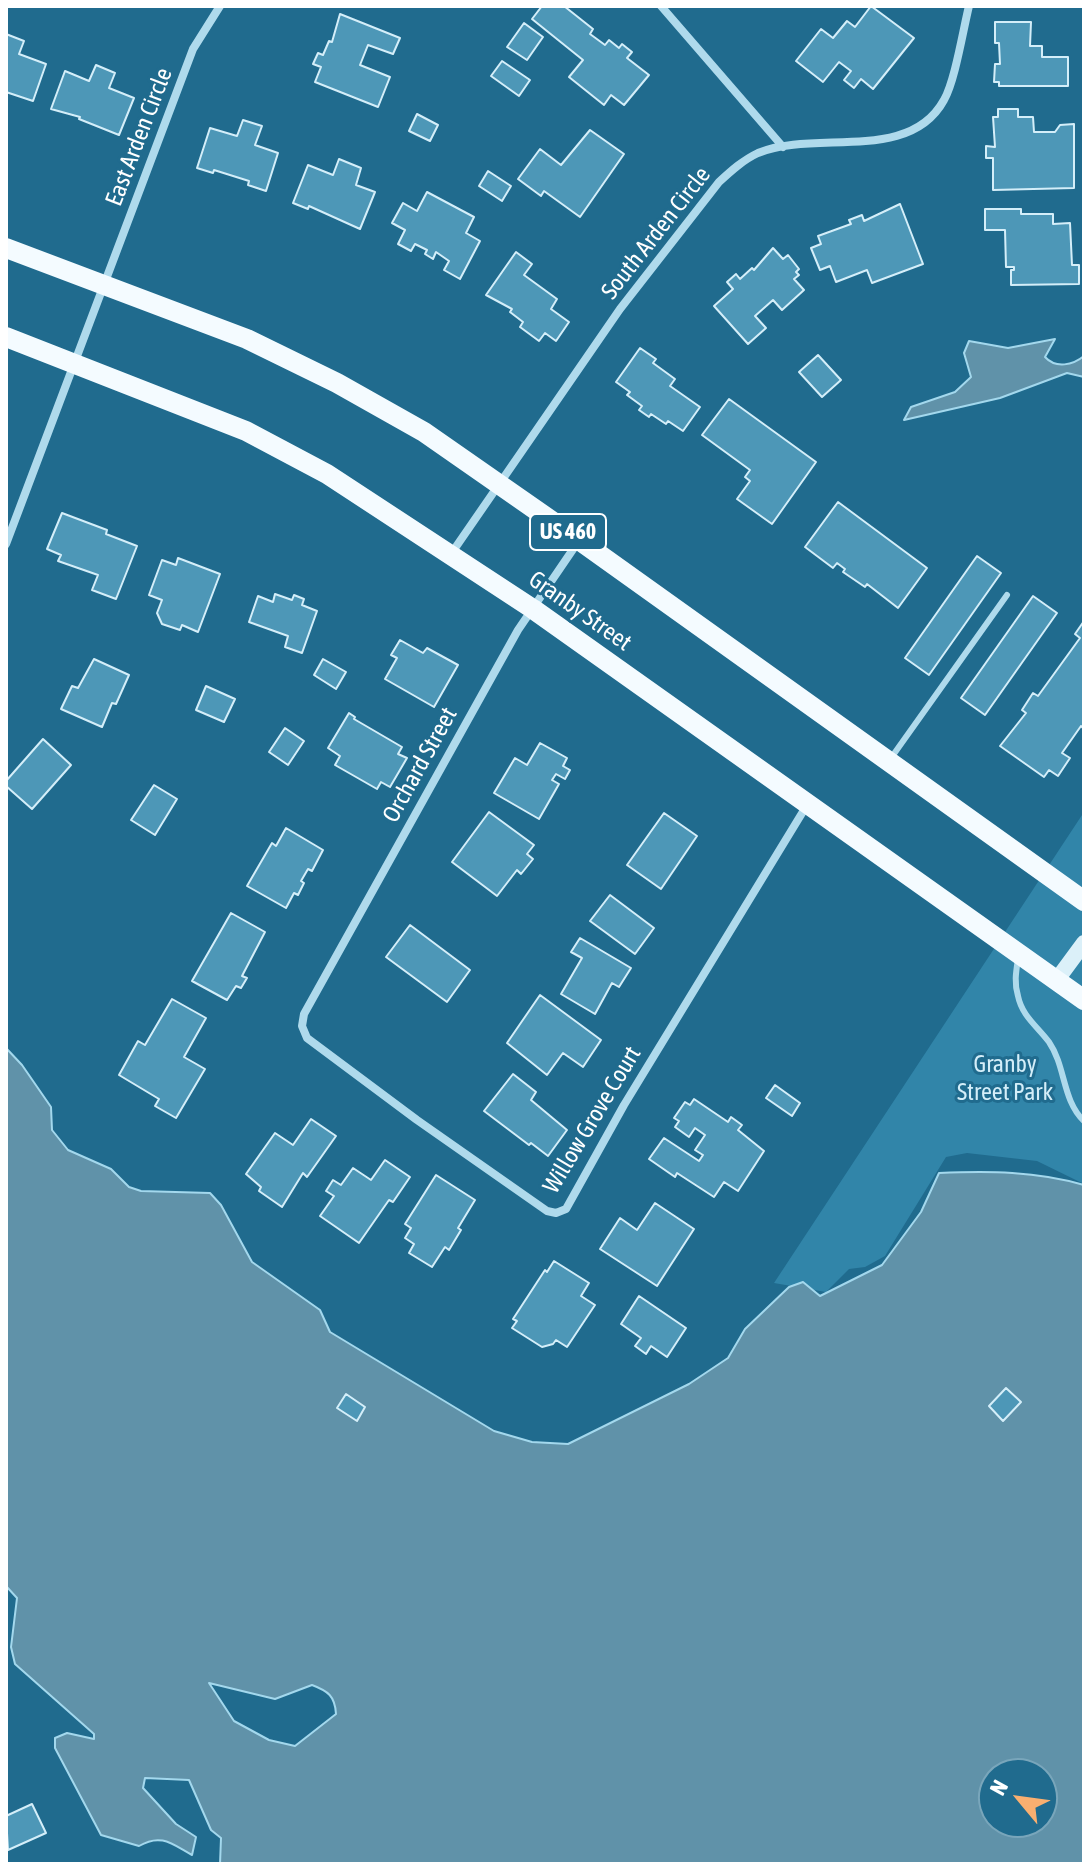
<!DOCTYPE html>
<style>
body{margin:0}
#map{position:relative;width:1090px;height:1870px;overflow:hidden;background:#206b8e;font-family:"Asap Condensed",sans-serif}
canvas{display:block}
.frame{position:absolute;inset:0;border:8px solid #fff;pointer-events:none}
.north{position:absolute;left:978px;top:1758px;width:80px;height:80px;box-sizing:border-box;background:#206b8e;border:2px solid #79a6bb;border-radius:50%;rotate:299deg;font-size:22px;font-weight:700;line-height:32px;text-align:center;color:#fff}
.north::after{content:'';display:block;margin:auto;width:28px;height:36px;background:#f9af70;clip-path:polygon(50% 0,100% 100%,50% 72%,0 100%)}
</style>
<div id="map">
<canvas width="1090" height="1870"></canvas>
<div class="frame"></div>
<div class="north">N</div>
</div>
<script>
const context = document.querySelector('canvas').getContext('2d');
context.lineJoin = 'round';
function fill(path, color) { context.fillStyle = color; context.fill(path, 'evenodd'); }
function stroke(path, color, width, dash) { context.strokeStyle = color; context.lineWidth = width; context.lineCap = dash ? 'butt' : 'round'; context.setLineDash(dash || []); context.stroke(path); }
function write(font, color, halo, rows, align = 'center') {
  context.font = font + ' "Asap Condensed",sans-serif'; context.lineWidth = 6; context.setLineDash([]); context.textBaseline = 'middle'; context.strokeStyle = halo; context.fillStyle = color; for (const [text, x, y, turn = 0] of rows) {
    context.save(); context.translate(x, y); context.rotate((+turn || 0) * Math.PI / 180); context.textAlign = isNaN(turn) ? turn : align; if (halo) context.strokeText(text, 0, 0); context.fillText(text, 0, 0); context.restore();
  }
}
fill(new Path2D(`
 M1084,812v372l-47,-23 -70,-8 -21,4 -61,99 -20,11 -16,2 -23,23 -52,-9z`), '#3185a9');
const water = new Path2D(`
 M1055,339l-10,18c11,12 28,8 39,-1v21l-17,-4 -67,25 -96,22 7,-13 44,-15 16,-15 -7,-24 5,-12 39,7z
 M6,1048l16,17 29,42 1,23 16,20 43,19 18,18 12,4 69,2 11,12 31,57 68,48 10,22 164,99 38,11 36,2 121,-60 39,-26 17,-29 44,-42 14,-5 17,14 62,-31 39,-53 18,-39c50,-2 97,-2 145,12v679h-864l1,-26 -10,-8 -22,-50 -44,-2 -2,10 33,36 20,13 -4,18c-20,-11 -31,-22 -53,-9l-38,-11 -46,-87v-10l12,-5 27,6v-5l-79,-70 -4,-17 6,-49 -11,-12zM209,1683l66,16 37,-14c16,6 23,11 24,29l-41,32 -26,-6 -35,-19zM994,1774h48v48h-48z`);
fill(water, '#6092a9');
stroke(water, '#a3d8ed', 2);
const building = new Path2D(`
 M542,6h22l29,23 -3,5 15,11 4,-5 10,8 3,-4 10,8 -5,6 22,17 -25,30 -13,-10 -7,10 -35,-28 14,-17 -51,-41z
 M871,6l43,32 -41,51 -12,-10 -7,9 -10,-8 7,-9 -12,-9 -16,20 -27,-21 25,-32 12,9 14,-17 8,6z
 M340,14l60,24 -7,16 -25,-9 -8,20 30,12 -12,30 -63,-25 6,-15 -8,-3 5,-11 5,2 6,-14 3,1z
 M995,22h36l-1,24h12v11h26v29h-69v-4h-5l1,-18h5l-1,-21h-4z
 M524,23l19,14 -16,23 -20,-13z
 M6,34l18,7 -5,13 27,10 -13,37 -27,-9z
 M502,61l28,19 -11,16 -28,-20z
 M96,65l19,8 -6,15 25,10 -15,37 -40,-16 1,-2 -29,-8 14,-38 24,10z
 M998,109h20v8h15l1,15h21l5,-7 14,-1v64l-81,2v-32h-7v-12l9,1 -2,-30h5z
 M417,114l21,11 -8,16 -21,-10z
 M243,120l19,6 -7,19 23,8 -12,38 -18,-6 1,-4 -35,-11 -1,3 -16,-5 13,-40 27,8z
 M590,130l34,24 -44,63 -36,-26 -3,5 -23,-17 22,-30 21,16z
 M339,159l22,9 -5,17 19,7 -15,37 -51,-23 -1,3 -15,-6 15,-38 25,10z
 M488,171l23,15 -9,15 -23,-15z
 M427,192l47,25 -8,16 14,8 -20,38 -16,-9 5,-9 -13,-9 -3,7 -8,-5 2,-4 -12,-6 -4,7 -13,-7 7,-14 -13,-7 11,-20 14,8z
 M900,204l23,60 -51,19 -5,-13 -31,12 -6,-16 -10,4 -9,-22 10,-4 -3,-8 33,-12 -2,-4 13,-5 2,6z
 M985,209h36v5h32v10l17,-1 2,42h7v19l-68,1v-15h3v-3h-8l-1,-37h-20z
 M773,248l10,11 5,-4 11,14 -3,3 3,3 -5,4 10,11 -22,20 -9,-10 -18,16 11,12 -18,16 -34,-38 19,-17 -6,-7 9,-8 4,5 12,-11 2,2z
 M516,252l16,12 -8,11 33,24 -6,10 18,13 -13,19 -11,-8 -6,8 -19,-14 3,-5 -13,-10 2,-3 -26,-14z
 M640,348l16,11 -3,4 22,16 -5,7 30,21 -17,24 -15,-10 -2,3 -15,-10 -2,3 -10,-7 3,-4 -15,-11 3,-3 -14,-10z
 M818,355l23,25 -19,17 -23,-25z
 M729,399l87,63 -44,62 -35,-25 13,-18 -5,-4 5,-7 -48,-35z
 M838,502l89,66 -29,40 -31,-24 -2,3 -22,-15 2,-3 -8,-6 -4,5 -28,-21z
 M62,513l45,17 -1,4 31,12 -21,53 -24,-9 6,-15 -40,-14 3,-6 -14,-6z
 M977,556l24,17 -72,102 -24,-17z
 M178,558l42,16 -22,58 -16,-7 -2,5 -18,-6 -5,-11 5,-13 -13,-5 13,-35 14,5z
 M275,594l17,6 2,-5 10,4 -2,6 15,6 -15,42 -17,-6 3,-11 -39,-14 9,-26 15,6z
 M1033,596l24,17 -72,102 -24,-17z
 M1084,621v108l-3,-3 -19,27 8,5 -12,18 -9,-6 -5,7 -44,-31 26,-33 -4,-3 11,-17 5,3 42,-58 -5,-4z
 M400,640l23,13 4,-5 31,17 -24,42 -49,-28 12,-21 -6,-3z
 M94,659l35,16 -13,29 -4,-1 -10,24 -41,-18 11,-23 6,2z
 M323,659l23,13 -10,17 -22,-14z
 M206,686l29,13 -11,23 -28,-12z
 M349,713l6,4 -1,2 48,28 -4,7 9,4 -17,29 -9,-5 -4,7 -42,-24 5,-9 -12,-8z
 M285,728l19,13 -16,24 -19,-13z
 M43,739l28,26 -39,44 -26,-23v-5z
 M540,743l27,15 -4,8 7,4 -5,9 -9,-5 -4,6 7,4 -20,35 -45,-26 21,-35 12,7z
 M154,785l23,14 -22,36 -24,-15z
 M489,812l45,33 -7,9 6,5 -12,15 -4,-4 -20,26 -45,-34z
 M664,813l33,23 -36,53 -34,-24z
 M286,828l37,22 -11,21 -4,-2 -7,12 3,2 -6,12 -4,-2 -8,15 -39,-22 25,-43 4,3z
 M610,895l44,33 -19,26 -45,-33z
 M231,913l34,19 -23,44 5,2 -6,10 -5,-2 -9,14 -35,-19z
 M410,925l60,45 -23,32 -61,-45z
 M580,938l51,30 -12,19 -7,-4 -17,31 -34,-20 21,-36 -11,-6z
 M540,995l61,45 -18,27 -20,-14 -16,22 -40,-32z
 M172,999l34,19 -22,39 21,12 -29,49 -21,-12 4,-7 -40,-24 19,-34 7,4z
 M513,1074l23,18 -5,8 36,30 -19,26 -17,-13 -2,2 -45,-34z
 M775,1085l25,18 -8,13 -26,-18z
 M694,1099l34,23 3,-5 11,8 -4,5 26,21 -26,40 -14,-9 -10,15 -37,-24 -2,4 -26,-18 15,-21 35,23 4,-6 -8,-5 10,-15 -10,-7 -6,9 -14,-10 4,-6 -5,-3 11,-16 5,3z
 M311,1119l25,17 -29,41 -4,-4 -21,34 -23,-16 2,-4 -15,-13 29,-41 18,12z
 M385,1160l25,17 -17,25 -4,-2 -30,43 -39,-27 14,-20 -8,-5 7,-11 8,5 12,-17 18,12z
 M436,1175l39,25 -17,28 3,2 -12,20 -4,-3 -13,20 -23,-14 5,-9 -9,-6 6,-10 -6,-4z
 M655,1203l39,26 -37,57 -57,-37 20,-31 17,12z
 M554,1261l35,22 -8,13 14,9 -28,42 -11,-7 -3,4 -11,3 -30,-19 5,-7 -4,-2 32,-49 2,2z
 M639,1296l47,32 -19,29 -16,-11 -5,8 -11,-8 6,-8 -20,-14z
 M1006,1388l15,14 -18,19 -14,-15z
 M346,1394l19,13 -8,14 -20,-13z
 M32,1804l14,29 -38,17 -2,-34z`);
fill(building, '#4d97b7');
stroke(building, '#d4eef9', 2);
stroke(new Path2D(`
 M891,758l116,-163
 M1018,959c-2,13 -4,24 0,37 4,20 19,30 31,46 17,25 13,58 35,79`), '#afdaec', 6);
stroke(new Path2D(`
 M661,6l122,141
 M578,542l-60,88 -214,384 -2,12 5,12 110,82 130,91 9,2 10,-4 58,-104 183,-300
 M6,544l187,-495 27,-43
 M451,554l169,-245 99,-127c12,-11 24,-22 39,-29 57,-24 151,11 186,-53 11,-19 19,-70 25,-94`), '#afdaec', 8);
stroke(new Path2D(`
 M1056,981l28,-38`), '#dbf0f9', 16);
stroke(new Path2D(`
 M6,248l241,91 90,44 87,49 155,108 505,361
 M6,337l240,94 81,43 206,135 551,391`), '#f4fbff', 20);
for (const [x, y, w] of [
 [568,532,76]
]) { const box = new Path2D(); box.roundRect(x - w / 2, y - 18, w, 36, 6); context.fillStyle = '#206b8e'; context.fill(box); stroke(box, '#fff', 2); }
write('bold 22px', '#fff', null, [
 ["US 460",568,532]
]);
write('24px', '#fff', '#206b8e', [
 ["East Arden Circle",139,137,-69],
 ["South Arden Circle",656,233,-52],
 ["Granby Street",580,611,35],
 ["Orchard Street",420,765,-61],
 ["Willow Grove Court",592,1120,-59]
]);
write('24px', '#d4eef9', '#206b8e', [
 ["Granby",1005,1064],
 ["Street Park",1005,1092]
]);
</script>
